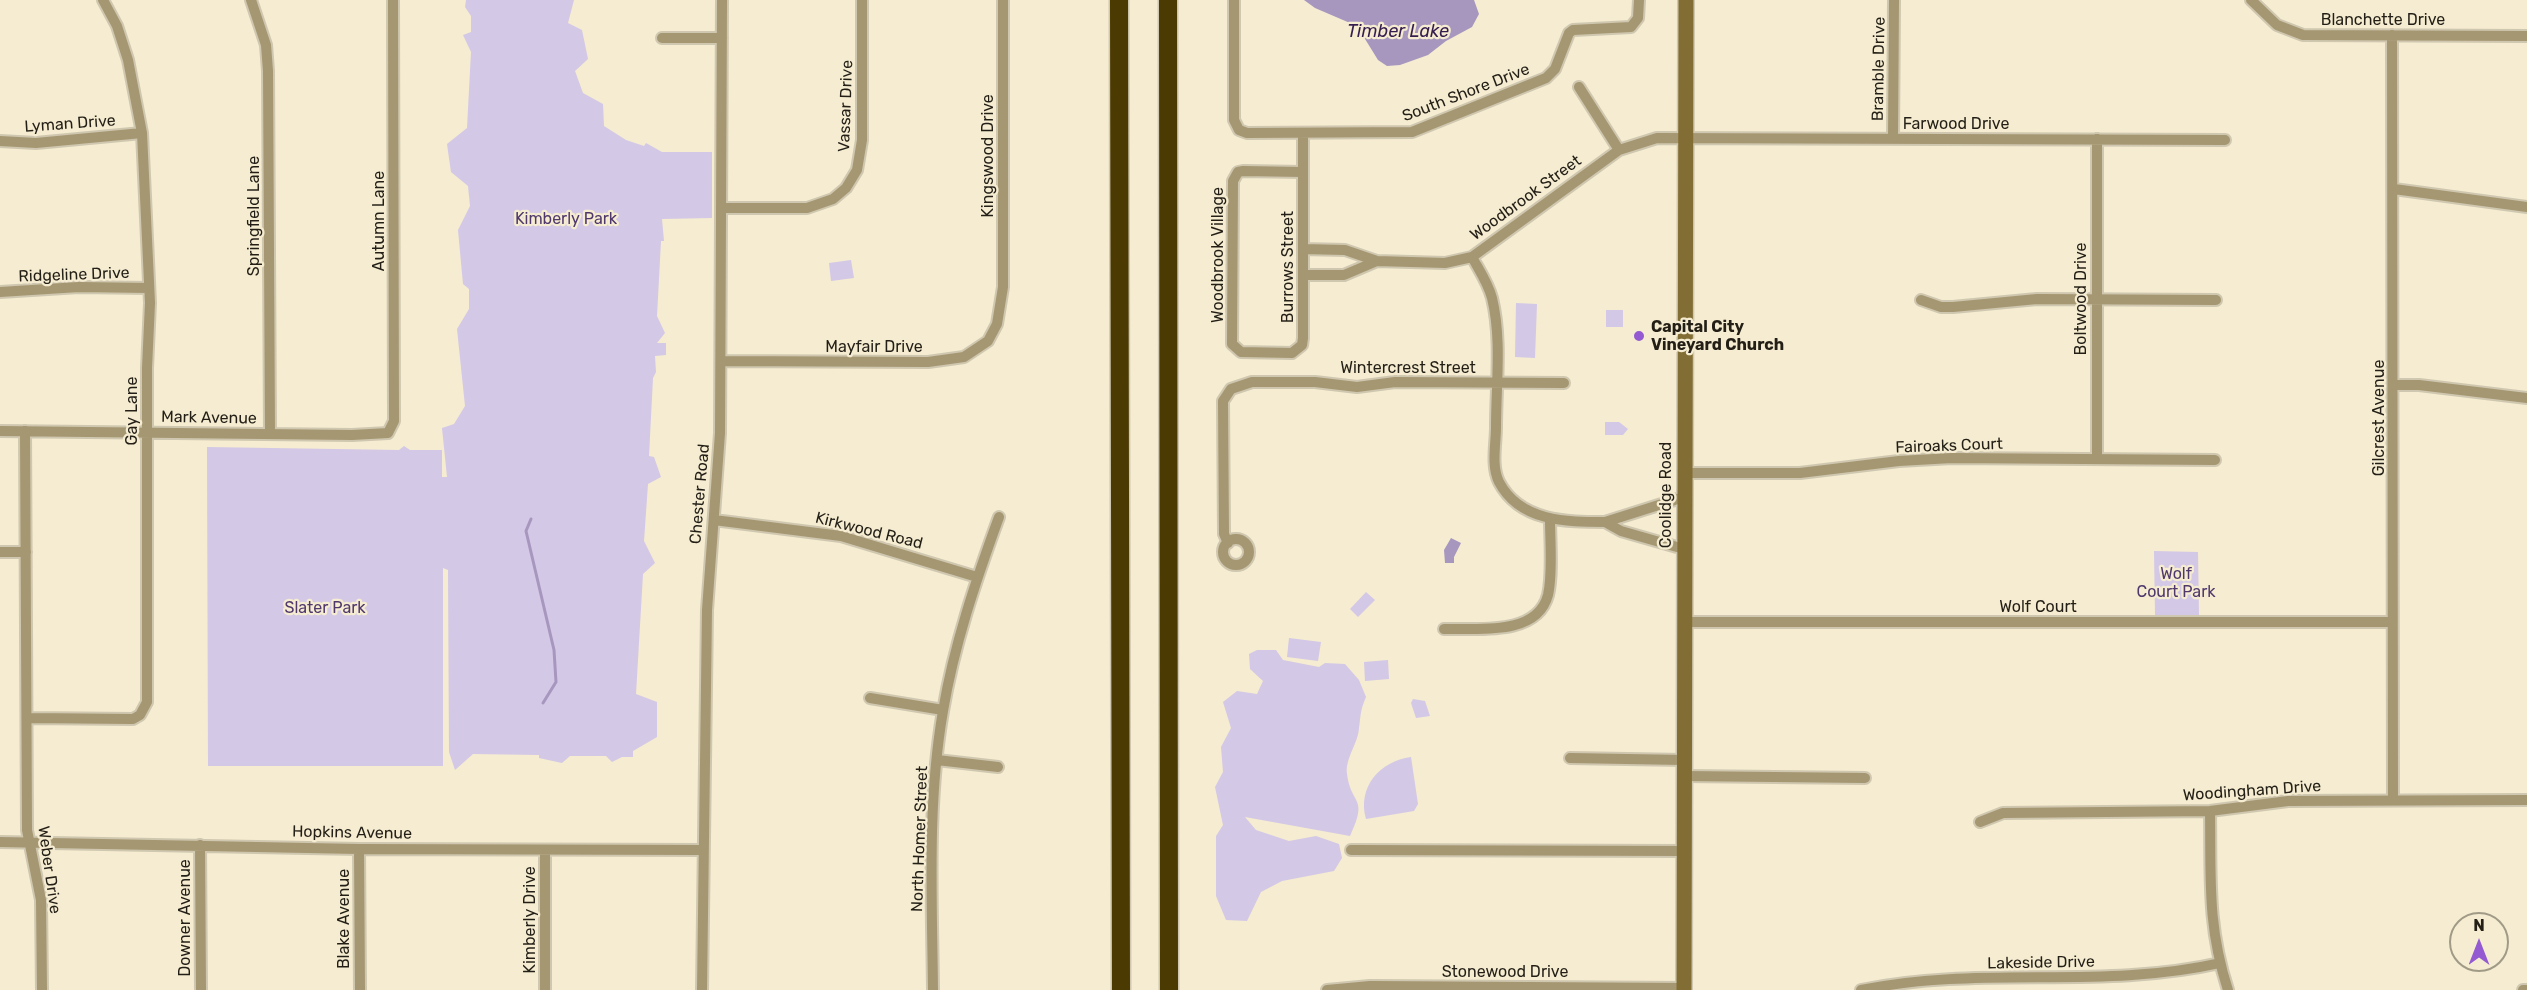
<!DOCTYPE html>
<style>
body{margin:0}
#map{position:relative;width:2527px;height:990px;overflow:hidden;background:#f5ecd1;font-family:Rubik,sans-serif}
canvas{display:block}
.north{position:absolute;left:2449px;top:912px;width:60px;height:60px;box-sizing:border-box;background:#f5ecd1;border:2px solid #a19a86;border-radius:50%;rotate:0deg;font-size:16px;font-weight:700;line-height:24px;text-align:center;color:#231f16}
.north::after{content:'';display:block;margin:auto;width:21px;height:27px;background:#935ad1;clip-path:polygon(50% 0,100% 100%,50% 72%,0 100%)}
</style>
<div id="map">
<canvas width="2527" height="990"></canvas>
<div class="north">N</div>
</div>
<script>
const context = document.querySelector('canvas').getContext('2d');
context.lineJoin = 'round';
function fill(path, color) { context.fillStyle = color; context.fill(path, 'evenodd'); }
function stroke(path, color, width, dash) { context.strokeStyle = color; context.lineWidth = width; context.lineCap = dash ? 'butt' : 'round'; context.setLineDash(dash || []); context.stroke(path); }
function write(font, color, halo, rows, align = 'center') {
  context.font = font + ' Rubik,sans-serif'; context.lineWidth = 4.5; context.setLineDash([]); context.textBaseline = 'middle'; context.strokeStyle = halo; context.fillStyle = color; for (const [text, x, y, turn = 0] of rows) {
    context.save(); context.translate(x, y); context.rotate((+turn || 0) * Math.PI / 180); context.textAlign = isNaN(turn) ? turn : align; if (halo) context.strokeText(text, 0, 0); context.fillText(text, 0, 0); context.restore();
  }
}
fill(new Path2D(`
 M466,0h108l-6,23 14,7 6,29 -13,12 8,22 20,11 1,22 22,14 18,6 2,-3 16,9h50v66l-50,1 2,22h-3l-4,75 8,17 -8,10h9v12l-11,1 1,16 -3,6 -4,78 5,1 7,20 -13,7 -4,57 11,22 -12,11 -7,120 21,8v35l-24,14v6h-11l-10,5 -6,-6h-36l-8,7 -23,-5v-3l-66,-1 -18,16 -6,-18 -1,-182 -5,-2v198h-235l-1,-319 192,3 5,-4 6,4h32v27h5l-5,-49 12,-4 11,-18 -8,-77 12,-20v-20l-6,-5 -5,-54 12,-24 -2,-20 -17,-14 -4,-28 20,-16 4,-76 -8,-17 8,-3v-16l-6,-9z
 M851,260l3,18 -23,3 -2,-18z
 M1516,303l21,1 -2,54 -20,-1z
 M1606,310h17v17h-17z
 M1605,422h14l9,7 -5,6h-18z
 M2154,551l44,1 1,63h-44z
 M1366,592l9,8 -17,17 -8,-8z
 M1289,638l32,4 -3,19 -31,-4z
 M1257,650h19l7,10 36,7 6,-4 20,1 14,16 7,17c-6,14 -5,17 -7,31 -1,16 -14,30 -12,46 4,32 22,22 3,62l-105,-19 11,13 33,11 27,-5 23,8 3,14 -8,13 -52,10 -21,11 -14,29 -21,-1 -10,-24v-60l7,-11 -8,-38 8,-15 -2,-25 10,-19 -8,-26 14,-11 20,3 6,-13 -13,-12 -1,-15z
 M1388,660l1,19 -24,2 -1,-19z
 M1413,699l12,2 5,15 -14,2 -5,-15z
 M1411,757l7,47 -4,7 -48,8c-9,-32 14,-58 45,-62z`), '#d3c8e6');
fill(new Path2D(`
 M1304,0h170l5,14 -7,13 -26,14 -18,14 -28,10 -13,1 -9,-6 -21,-34 -42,-18z
 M1451,538l10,5 -7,14v6h-9l-1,-13z`), '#a797bf');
stroke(new Path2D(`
 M531,519l-5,12 28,119 2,32 -13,21`), '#a797bf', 3);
const street = new Path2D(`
 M251,0l15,45 2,26 2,363
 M1234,0v120l5,10 8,3 165,-1 134,-54 9,-9 14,-36 4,-3 58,-3 7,-9 1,-18
 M2251,0l26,25 26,10 224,1
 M2392,35l1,765
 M662,38h60
 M1579,87l40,63
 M1303,134c0,68 0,136 0,204l-1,7 -10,8 -51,-1 -9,-8 1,-163 5,-9 5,-1 60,1
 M1893,139l1,-139
 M0,141l36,2 106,-10
 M2394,189l133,18
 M722,208h85l26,-9 13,-11 11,-18 5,-30v-140
 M1303,249l42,1 32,11 68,2 27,-6 147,-107 38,-12 568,2
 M1472,257c7,13 16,26 20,41 10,41 4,87 4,129 0,17 -5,39 3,55 21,40 68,40 106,40
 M1303,275h41l33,-14
 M0,292l79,-5 70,1
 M1921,300l20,7h12l84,-8 179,1
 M722,361l206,1 36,-5 24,-16 9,-17 6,-37v-287
 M2394,385h25l108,13
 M0,431l352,4 36,-2 6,-12 -1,-421
 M25,431l2,399 14,70 1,90
 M2097,459v-320
 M1684,473h116l99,-12 53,-3 263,2
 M714,520l127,16 136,41
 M1223 552a13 13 0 1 1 26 0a13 13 0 1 1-26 0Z
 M1228,543l-4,-9 -1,-133 8,-12 21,-7h63l42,5 38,-5 169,1
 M1684,549l-63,-18 -16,-9 79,-25
 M0,552h26
 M1684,622h707
 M1444,629c32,-1 93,8 104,-34 5,-21 2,-54 2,-76
 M870,698l73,12
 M28,718l105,1 7,-4 7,-13v-334l3,-65 -8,-170 -14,-73 -11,-34 -14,-26
 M1570,758l114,2
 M937,760l61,7
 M1684,776l181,2
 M2210,811c1,65 -3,115 18,179
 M1980,822l23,-9 207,-2 78,-10 239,-1
 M0,842l359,7 344,1
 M200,845l1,145
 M359,849l1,141
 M545,850v140
 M1351,850l333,1
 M702,990l5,-380 13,-177 2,-433
 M933,990c-1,-93 -6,-187 10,-279 11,-66 33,-131 56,-194
 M1327,990l43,-4 314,2
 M1861,990c119,-25 241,0 359,-27
 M2523,990h4`);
const secondary = new Path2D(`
 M1684,990l2,-990`);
const highway = new Path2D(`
 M1119,0l2,990
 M1168,0l1,990`);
stroke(street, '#cfc7af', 14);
stroke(secondary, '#cfc7af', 18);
stroke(highway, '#cfc7af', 21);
stroke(street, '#a59772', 10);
stroke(secondary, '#826e34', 15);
stroke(highway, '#4b3a02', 18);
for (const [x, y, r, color] of [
 [1639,336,6,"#935ad1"]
]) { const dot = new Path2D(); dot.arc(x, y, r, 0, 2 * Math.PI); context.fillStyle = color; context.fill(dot); stroke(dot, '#f5ecd1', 2); }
write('16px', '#231f16', '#f5ecd1', [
 ["Blanchette Drive",2383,20],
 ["Bramble Drive",1879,69,-89],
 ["South Shore Drive",1466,93,-21],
 ["Vassar Drive",846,106,-88],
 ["Lyman Drive",70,124,-4],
 ["Farwood Drive",1956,124],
 ["Kingswood Drive",988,156,-90],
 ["Woodbrook Street",1526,198,-36],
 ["Springfield Lane",254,216,-90],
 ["Autumn Lane",379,221,-90],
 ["Woodbrook Village",1218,255,-90],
 ["Burrows Street",1288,267,-90],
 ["Ridgeline Drive",74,275,-2],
 ["Boltwood Drive",2081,299,-90],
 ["Mayfair Drive",874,347],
 ["Wintercrest Street",1408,368],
 ["Gay Lane",132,411,-90],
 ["Mark Avenue",209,418,1],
 ["Gilcrest Avenue",2379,418,-90],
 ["Fairoaks Court",1949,446,-2],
 ["Chester Road",700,494,-85],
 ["Coolidge Road",1666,495,-90],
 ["Kirkwood Road",869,531,14],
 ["Wolf Court",2038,607],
 ["Woodingham Drive",2252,791,-4],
 ["Hopkins Avenue",352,833,1],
 ["North Homer Street",920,839,-88],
 ["Weber Drive",49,870,82],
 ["Downer Avenue",185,918,-90],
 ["Blake Avenue",344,919,-90],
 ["Kimberly Drive",530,920,-90],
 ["Lakeside Drive",2041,963,-1],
 ["Stonewood Drive",1505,972]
]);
write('16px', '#50386d', '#f5ecd1', [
 ["Kimberly Park",566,219],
 ["Wolf",2176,574],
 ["Court Park",2176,592],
 ["Slater Park",325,608]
]);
write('bold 16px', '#231f16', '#f5ecd1', [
 ["Capital City",1651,327],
 ["Vineyard Church",1651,345]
], 'left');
write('italic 18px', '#351d4f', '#f5ecd1', [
 ["Timber Lake",1398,32]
]);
</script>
